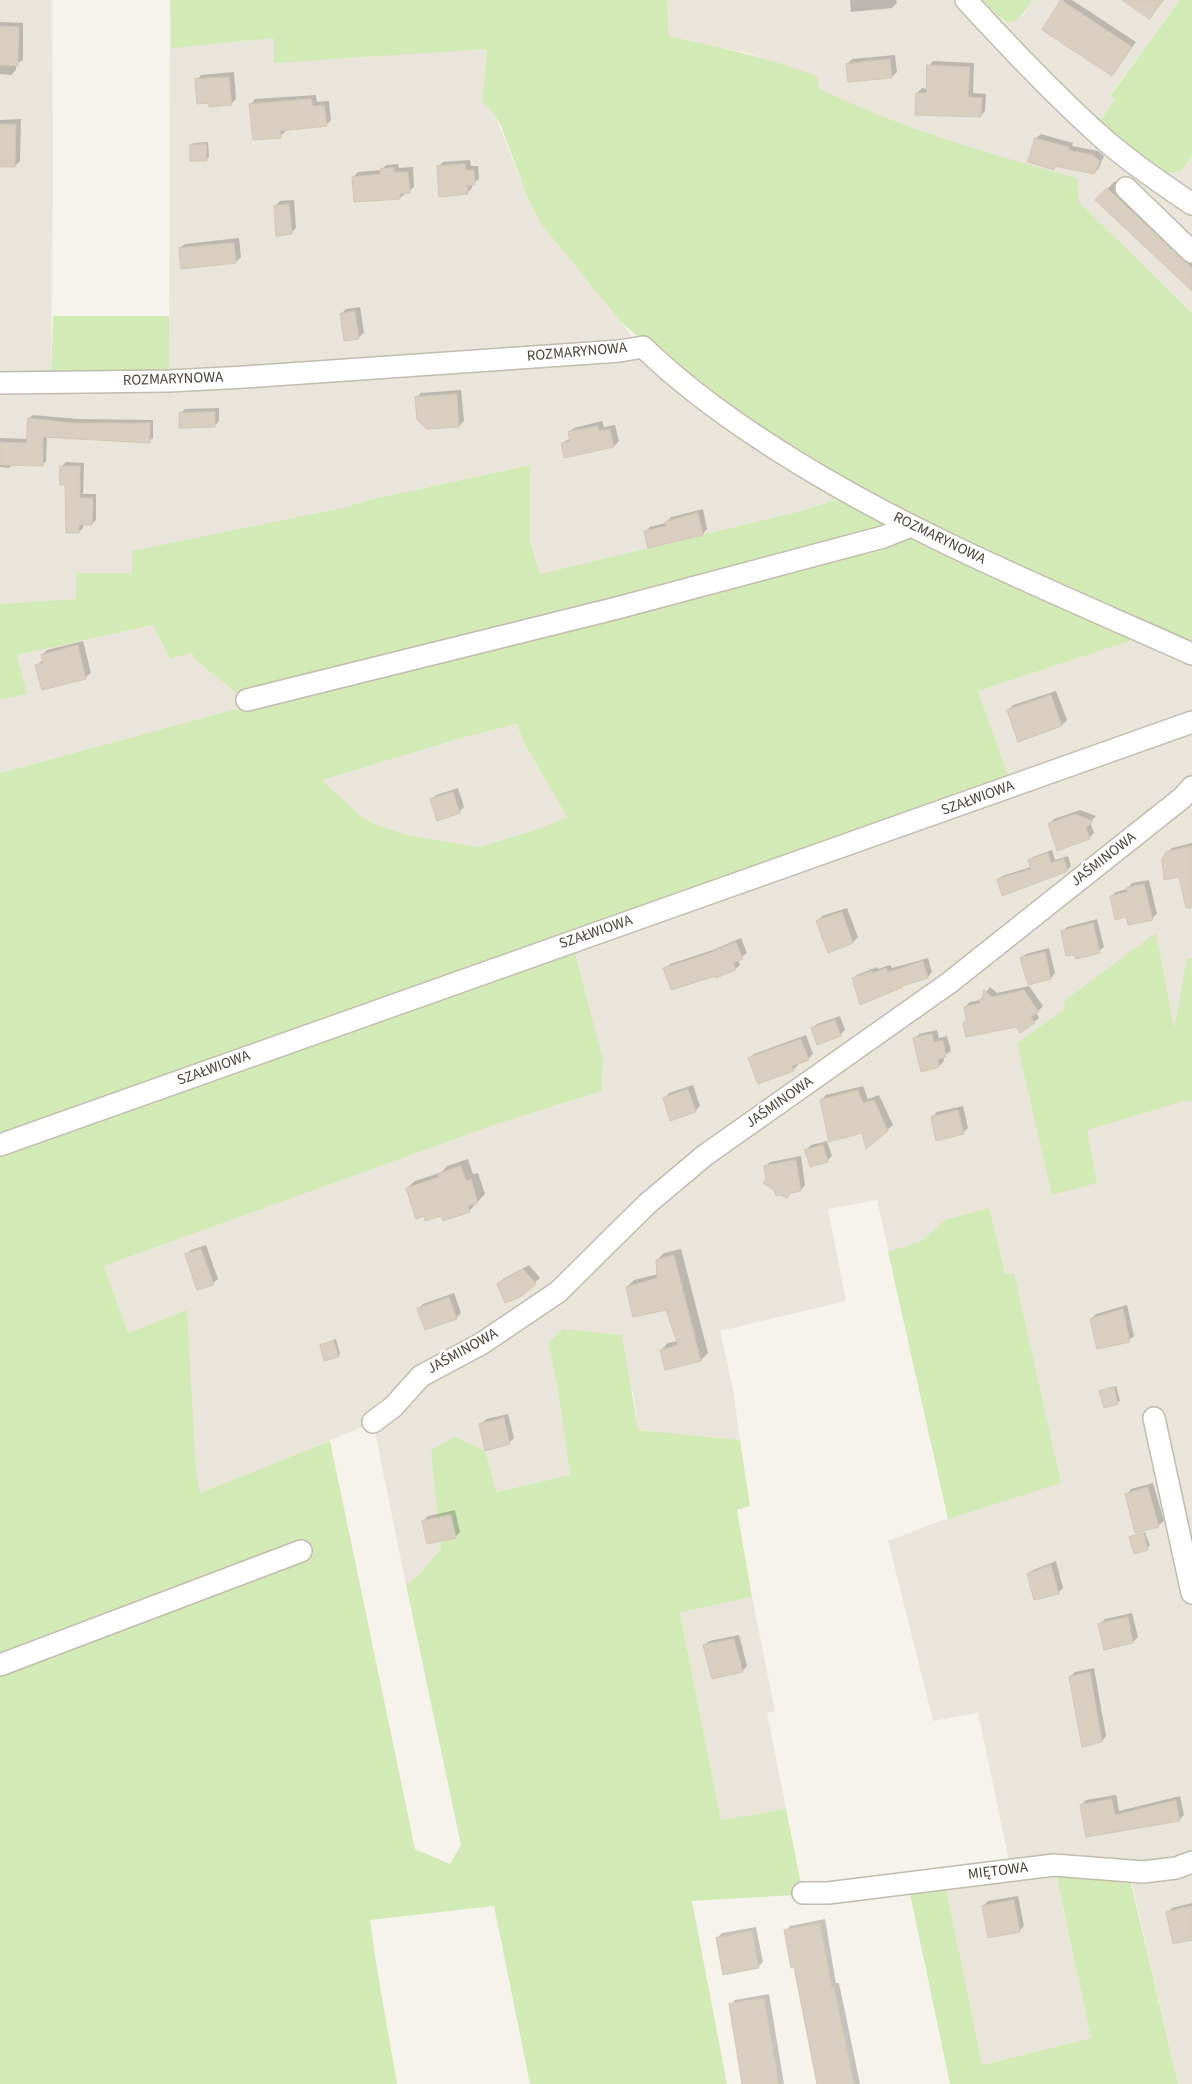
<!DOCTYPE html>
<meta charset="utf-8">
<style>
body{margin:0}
canvas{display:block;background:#f6f3ec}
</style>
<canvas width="1192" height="2084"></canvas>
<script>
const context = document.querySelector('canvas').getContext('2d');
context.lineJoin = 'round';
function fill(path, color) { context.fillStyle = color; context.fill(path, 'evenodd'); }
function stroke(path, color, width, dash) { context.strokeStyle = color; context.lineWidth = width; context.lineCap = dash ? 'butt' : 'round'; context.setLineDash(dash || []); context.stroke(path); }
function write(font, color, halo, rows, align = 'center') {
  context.font = font + ' "Source Sans 3",sans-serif'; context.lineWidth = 5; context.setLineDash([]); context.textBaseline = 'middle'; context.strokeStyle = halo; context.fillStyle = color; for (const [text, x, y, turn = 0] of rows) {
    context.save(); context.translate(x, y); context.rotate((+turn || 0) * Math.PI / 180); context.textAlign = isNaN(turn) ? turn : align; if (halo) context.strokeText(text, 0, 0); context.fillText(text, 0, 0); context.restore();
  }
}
fill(new Path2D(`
 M0,0h52l1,171 -2,201 -51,7z
 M170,0l317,49 -5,52 13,14 32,81 14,28 80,98 24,32 161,124 32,21 -37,12 -261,63 -10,-33 -1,-76 -160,35 -23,7 -213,44 -1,22 -56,26 -76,5v-221l169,-2z
 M667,0h315l22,22 19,-6 9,-16h148l-70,95 71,76 11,-15v157l-113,-111 -103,-51 -69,-24 -46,-18 -41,-20 -3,-13 -70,-23 -78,-17z
 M153,625l17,34 22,-6 5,8 55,44 -252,68v-73l27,-6 -11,-39z
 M1133,640l59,25v46l-183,67 -31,-87z
 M1192,722v234l-5,3 1,141 4,3v981h-14l-49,-214 -75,-4 37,172 -110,27 -37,-186 67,-9 -33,-157 -45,8 -45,-180 60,-23 -71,-318 -49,9 18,92 -126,30 13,58 7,51 -102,-10 -5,-38 -85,-49 10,47 12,85 -75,17 -63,-43 9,99 -23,28 -12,9 -33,-163 -72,31 -101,40 -200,50 187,-232 -59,22 -24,-67 393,-142 105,-33 1,-32 -31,-118z
 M518,724l7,22 42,71 -31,13 -57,17 -72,-12 -33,-11 -16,-10 -37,-34 137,-41z
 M752,1597l23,114 -8,2 19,96 -65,11 -41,-209z`), '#eae5da');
fill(new Path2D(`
 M170,0h497l2,36c51,11 100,22 148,40l3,13c82,40 169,65 257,89l2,24 113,111v336l-288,-135 -105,-58 -144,-105 -34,-29 -80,-98 -14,-28 -26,-70 -6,-11 -13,-14 5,-52 -213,14v-25l-103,10z
 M982,0h50c-20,35 -27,23 -50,0z
 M1180,0h12v156l-11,15 -16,2 -55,-40 -9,-13 14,-20 -5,-4z
 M53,316h116v65l-118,-9z
 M530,465v76l10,33 261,-63 37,-12 89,44 206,97 -155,51 31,87 -437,163 31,118 -1,32 -105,33 -393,142 24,67 59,-23 9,162 4,21 130,-52 85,408 35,15 11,-19 -55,-260 12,-9 23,-28 -10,-98 24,-13 30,14 11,41 74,-17 -12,-85 -10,-47 15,-14 59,6 16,95 102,10 10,66 -13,4 15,87 -72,15 41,208 65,-11 17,84h25l-136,8 35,183h-197l-36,-178 -124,14c7,55 18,109 27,164h-397v-1311l251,-68 -54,-44 -5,-8 -22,6 -17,-34 -136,30 10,39 -27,6v-96l76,-5v-26h56v-22l214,-44 23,-7zM517,724l8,21 42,72 -31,13 -57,17 -72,-12 -33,-11 -16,-10 -36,-34 136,-41z
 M1156,933l18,96 13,-70 5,-2v146l-5,-3 -100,30 10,53 -45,12 -35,-152 48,-34 -1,-8z
 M989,1208l16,66 9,-1 47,210 -113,36 -60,-267 34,-11 23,-21z
 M1054,1865l74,5 50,214h-228l-42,-200 36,-5 38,186 109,-27z`), '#d2eab5');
fill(new Path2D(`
 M850,0h46l1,3 -5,5 -41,4z
 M1063,0h9l64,42 -24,32z
 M1124,0h40l-14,18z
 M0,22l23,1v37l-7,4v6l-5,5 -11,-1z
 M895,55l2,17 -5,5 -45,-13 5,-5z
 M933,61l41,2 -1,30 13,1 -1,17 -5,5 -63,-23 5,-5 6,1 1,-23z
 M234,72l2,27 -5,5 -34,-24 4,-5z
 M316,95l1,7 12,-1 2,19 -5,5 -41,4v3l-5,4 -29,-32 4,-5z
 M21,119l-1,42 -5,5h-15v-46z
 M1041,134l32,9 -1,3 26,5 6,5 -5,12 -5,5 -37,-8 -3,4 -24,-8 6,-23z
 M208,142l1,15 -2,2 -16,-14 2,-2z
 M470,160l1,6h7l1,13 -7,5v4l-5,5 -29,-26 5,-5z
 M398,164l1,4 14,-1 1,20 -14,11 -47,-21 5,-5 23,-2 5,-5z
 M1115,181l77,72v37l-95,-90z
 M294,200l2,28 -5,5 -16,-27 5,-5z
 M239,238l2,19 -5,5 -56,-14 5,-4z
 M360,307l4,26 -5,4 -18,-23 5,-5z
 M461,390l3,31 -5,5 -43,-28 5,-5z
 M219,408v13l-5,5 -34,-12 5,-5z
 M33,415l45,4 75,1v18l-4,3 -102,-5 -1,25 -4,4 -29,-1 -4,4 -9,-1v-29l27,1 2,-21z
 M602,421l2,6 11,-2 4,16 -5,5 -49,11 -3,-14 9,-5 -2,-6 5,-4z
 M66,462l18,1 -1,31h13v26l-4,4h-9v4l-4,4 -17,-66z
 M703,509l4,20 -4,5 -58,-2 5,-5 16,-4 5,-6z
 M83,641l8,32 -5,4 -43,11 -6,-23 6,-5 -1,-5 5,-5z
 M1056,691l11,29 -5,5 -43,15 -11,-30 5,-5z
 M458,788l6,19 -5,5 -28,-12 5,-5z
 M1080,810l16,6 -6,6 4,11 -5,5 -40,-14 5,-5z
 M1192,843v35l-12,-3 -13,-22 5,-5z
 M1052,850l3,10 13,-4 3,10 -4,4 -69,10 4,-4 29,-9 -2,-6 4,-4z
 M1149,880l8,34 -5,4 -25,-2 -16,-19 5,-5 11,-3 5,-6z
 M847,908l11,29 -5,5 -24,9 -11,-30 4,-5z
 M1097,919l7,28 -5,4 -37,-19 5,-5z
 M741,938l6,15 -9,7 2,5 -5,4 -19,5 -51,-5 5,-5 43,-14z
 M1049,948l6,25 -4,5 -30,-20 5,-4z
 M928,958l4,14 -4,5 -23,6 -3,3 -49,-7 4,-4 20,-8 1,2 12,-4 2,3z
 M1029,986l14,20 -7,7 3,5 -5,4 -18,3 -48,-6 -3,-12 5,-5 10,-2 10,-13 7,6z
 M840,1016l5,14 -5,5 -28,-6 5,-5z
 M937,1030l2,8 8,-2 4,15 -8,6 1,4 -5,5 -24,-27 4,-5z
 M806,1035l7,19 -5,5 -11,4 1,2 -5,5 -44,-11 5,-5z
 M693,1085l7,21 -5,5 -30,-13 4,-5z
 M863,1086l5,13 11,-4 14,30 -26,22 -4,-16 -42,-31 5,-5z
 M963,1106l5,22 -5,5 -31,-16 5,-5z
 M827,1141l5,15 -5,5 -21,-11 5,-5z
 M801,1156l4,29 -4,5 -9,1 -25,-12 -2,-12 5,-5z
 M468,1159l5,15 5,-1 7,21 -16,17 -44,3 -18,-26 8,-7 27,-9 5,-6z
 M206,1245l12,34 -5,4 -26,-29 4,-4z
 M681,1249l27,104 -7,7 -40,-10 7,-7 10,-2 -11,-32 -40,-22 7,-7 24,-6 -1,-14 7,-7z
 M529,1265l11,13 -21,18 -21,-12 5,-5z
 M454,1293l7,20 -5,5 -38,-9 5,-5z
 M1127,1305l7,31 -5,4 -38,-21 5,-5z
 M336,1339l4,15 -2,2 -17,-11z
 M1116,1386l4,15 -15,6 -5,-15z
 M508,1414l6,24 -5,5 -28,-19 5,-5z
 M1153,1483l11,38 -5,4 -23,6 -9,-37 4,-5z
 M455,1510l5,22 -5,5 -32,-16 5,-5z
 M1145,1532l5,14 -15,6 -5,-15z
 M1056,1561l7,27 -5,5 -30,-18 5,-5z
 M1132,1613l6,24 -5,5 -33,-18 5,-5z
 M739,1635l8,31 -5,5 -38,-25 5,-5z
 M1094,1668l12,68 -4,5 -32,-64 5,-5z
 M1116,1795l3,16 61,-15 4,19 -5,5 -92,16 -6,-31 5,-5z
 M1018,1896l6,30 -5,5 -36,-25 5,-5z
 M1192,1903v35l-25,-25 5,-5z
 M825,1919l11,64h3l21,101h-41l-10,-55 -3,1 -11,-64 -9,-35 4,-5z
 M756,1927l7,35 -5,5 -41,-29 5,-5z
 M769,1994l15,90h-41l-13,-79 5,-5z`), '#0003');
const building = new Path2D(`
 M1061,0l71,47 -20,29 -70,-46z
 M1122,0h41l-13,19z
 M0,26l19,1 -1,39 -18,-1z
 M890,59l2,19 -44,4 -2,-18z
 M927,65l43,2 -2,30 14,1 -1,19 -66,-2 1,-22h10z
 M229,77l3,28 -23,2v-4l-12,1 -2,-25z
 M311,99l2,7 11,-1 3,21 -47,5 1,7 -28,2 -4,-36z
 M0,124h16l-1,43h-15z
 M1035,138l34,9 -1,3 25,5 7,6 -6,13 -39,-8 -1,4 -26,-8z
 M206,144l1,17h-17v-16z
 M465,164l1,6h8l1,15h-8l1,9 -29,3 -2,-31z
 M394,168v4h14l2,21 -10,1v5l-46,3 -2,-25 28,-3v-5z
 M1107,188l85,80v23l-97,-91z
 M289,204l3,30 -16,2 -2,-30z
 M234,243l2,20 -55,6 -2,-21z
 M355,311l4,28 -15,2 -4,-27z
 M457,394l2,33 -32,2 -10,-9 -2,-23z
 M215,412v15l-36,1v-15z
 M28,418l45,5h77v20l-107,-6v29l-43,-1v-23l26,1z
 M598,426l1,5 11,-2 4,18 -50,11 -3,-15 9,-2 -2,-9z
 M60,466h20v32h13l-1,27h-13v8h-13l-1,-48h-5z
 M698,513l5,22 -55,13 -4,-17 22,-5 -1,-4z
 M78,645l8,34 -44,11 -7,-25 8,-2 -2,-8z
 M1051,695l11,31 -44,16 -11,-32z
 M453,792l7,21 -23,8 -7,-22z
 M1075,814l18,7 -7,7 4,11 -33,12 -9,-27z
 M1192,846v62h-6l-7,-31 -15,3 -2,-21 4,-7z
 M1048,853l3,10 13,-4 4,12 -66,25 -5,-17 34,-10 -3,-9z
 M1144,884l9,36 -25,5 -2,-8 -11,3 -5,-24 17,-4 -1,-4z
 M842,912l11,31 -25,10 -12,-32z
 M1093,923l7,30 -24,6 -2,-4 -8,1 -5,-25z
 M736,942l7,17 -10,4 3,7 -20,8 -1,-2 -44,14 -8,-22 44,-14z
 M1045,952l6,27 -23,6 -8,-27z
 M923,961l5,17 -26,8 1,1 -43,18 -8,-27 20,-7 1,2 13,-5 2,4z
 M984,990l8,7 32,-7 15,22 -8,5 4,6 -15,10 -4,-6 -50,10 -3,-13 3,-5 -2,-12 16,-4 -1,-3 3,-1z
 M835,1020l6,16 -24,9 -6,-17z
 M932,1034l2,8 9,-2 3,17 -8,2 1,8 -18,5 -8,-34z
 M801,1039l8,21 -17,6 2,5 -36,13 -10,-26z
 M688,1089l8,23 -26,9 -7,-23z
 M858,1090l5,13 11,-3 14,31 -22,18 -4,-16 -33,9 -9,-42z
 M958,1110l6,24 -28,7 -5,-24z
 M823,1145l5,17 -18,5 -5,-17z
 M796,1160l5,31 -10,2 -4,5 -7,-3 -4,1 -2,-6 -11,-7 3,-4 -2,-13z
 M461,1166l5,15 5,-2 7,24 -10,3 2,6 -27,9 -2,-5 -16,5 -1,-5 -8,3 -10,-31 33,-11 -1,-3z
 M201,1249l13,36 -17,5 -12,-36z
 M674,1255l27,106 -36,9 -5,-20 18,-5 -12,-35 -33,7 -7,-30 31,-9 -1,-18z
 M523,1269l13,15 -16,13 -15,6 -8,-19z
 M449,1297l8,22 -32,11 -8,-21z
 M1123,1309l7,33 -33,7 -7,-30z
 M334,1341l5,16 -15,4 -4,-16z
 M1114,1387l4,17 -14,4 -5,-17z
 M504,1418l6,26 -25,7 -6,-27z
 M1148,1487l11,40 -24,6 -10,-39z
 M451,1515l5,23 -29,6 -5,-23z
 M1144,1533l4,17 -14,4 -5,-17z
 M1051,1565l8,29 -25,6 -7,-26z
 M1128,1617l5,26 -29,7 -6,-26z
 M734,1639l9,33 -31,7 -9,-34z
 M1090,1672l12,70 -20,5 -13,-70z
 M1112,1799l3,16 61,-15 4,21 -94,16 -6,-32z
 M1014,1900l6,32 -32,6 -6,-32z
 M1192,1906v34l-19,4 -7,-32z
 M820,1924l12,64 2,-1 20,97h-37l-23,-117 -3,1 -7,-38z
 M752,1931l7,37 -36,7 -7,-37z
 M764,1998l15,86h-37l-13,-80z`);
fill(building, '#d8cfc1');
stroke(building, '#d3c7b4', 1);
const street = new Path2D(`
 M966,0c44,48 90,97 140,141 27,23 56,43 86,63
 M1126,188l66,64
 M0,383l169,-2 76,-4 375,-26 23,-4c35,34 75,64 116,91 135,90 286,150 433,216
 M247,700l370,-92 266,-71 28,-11
 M0,1145l1192,-423
 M1154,1418l38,175
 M373,1422l20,-15 28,-31 60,-32 77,-52 89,-88 57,-48 245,-173 233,-185 10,-11
 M0,1665l301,-114
 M803,1893h25l226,-28 89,7 33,-4 16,-6`);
stroke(street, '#c2bbae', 24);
stroke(street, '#fff', 21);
write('15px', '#4b4439', '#fff', [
 ["ROZMARYNOWA",577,353,-5],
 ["ROZMARYNOWA",173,380,-2],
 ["ROZMARYNOWA",939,539,26],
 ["SZAŁWIOWA",978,799,-20],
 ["JAŚMINOWA",1104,860,-38],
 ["SZAŁWIOWA",596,933,-19],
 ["SZAŁWIOWA",214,1069,-20],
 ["JAŚMINOWA",780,1103,-35],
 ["JAŚMINOWA",463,1352,-29],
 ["MIĘTOWA",998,1872,-7]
]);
</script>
